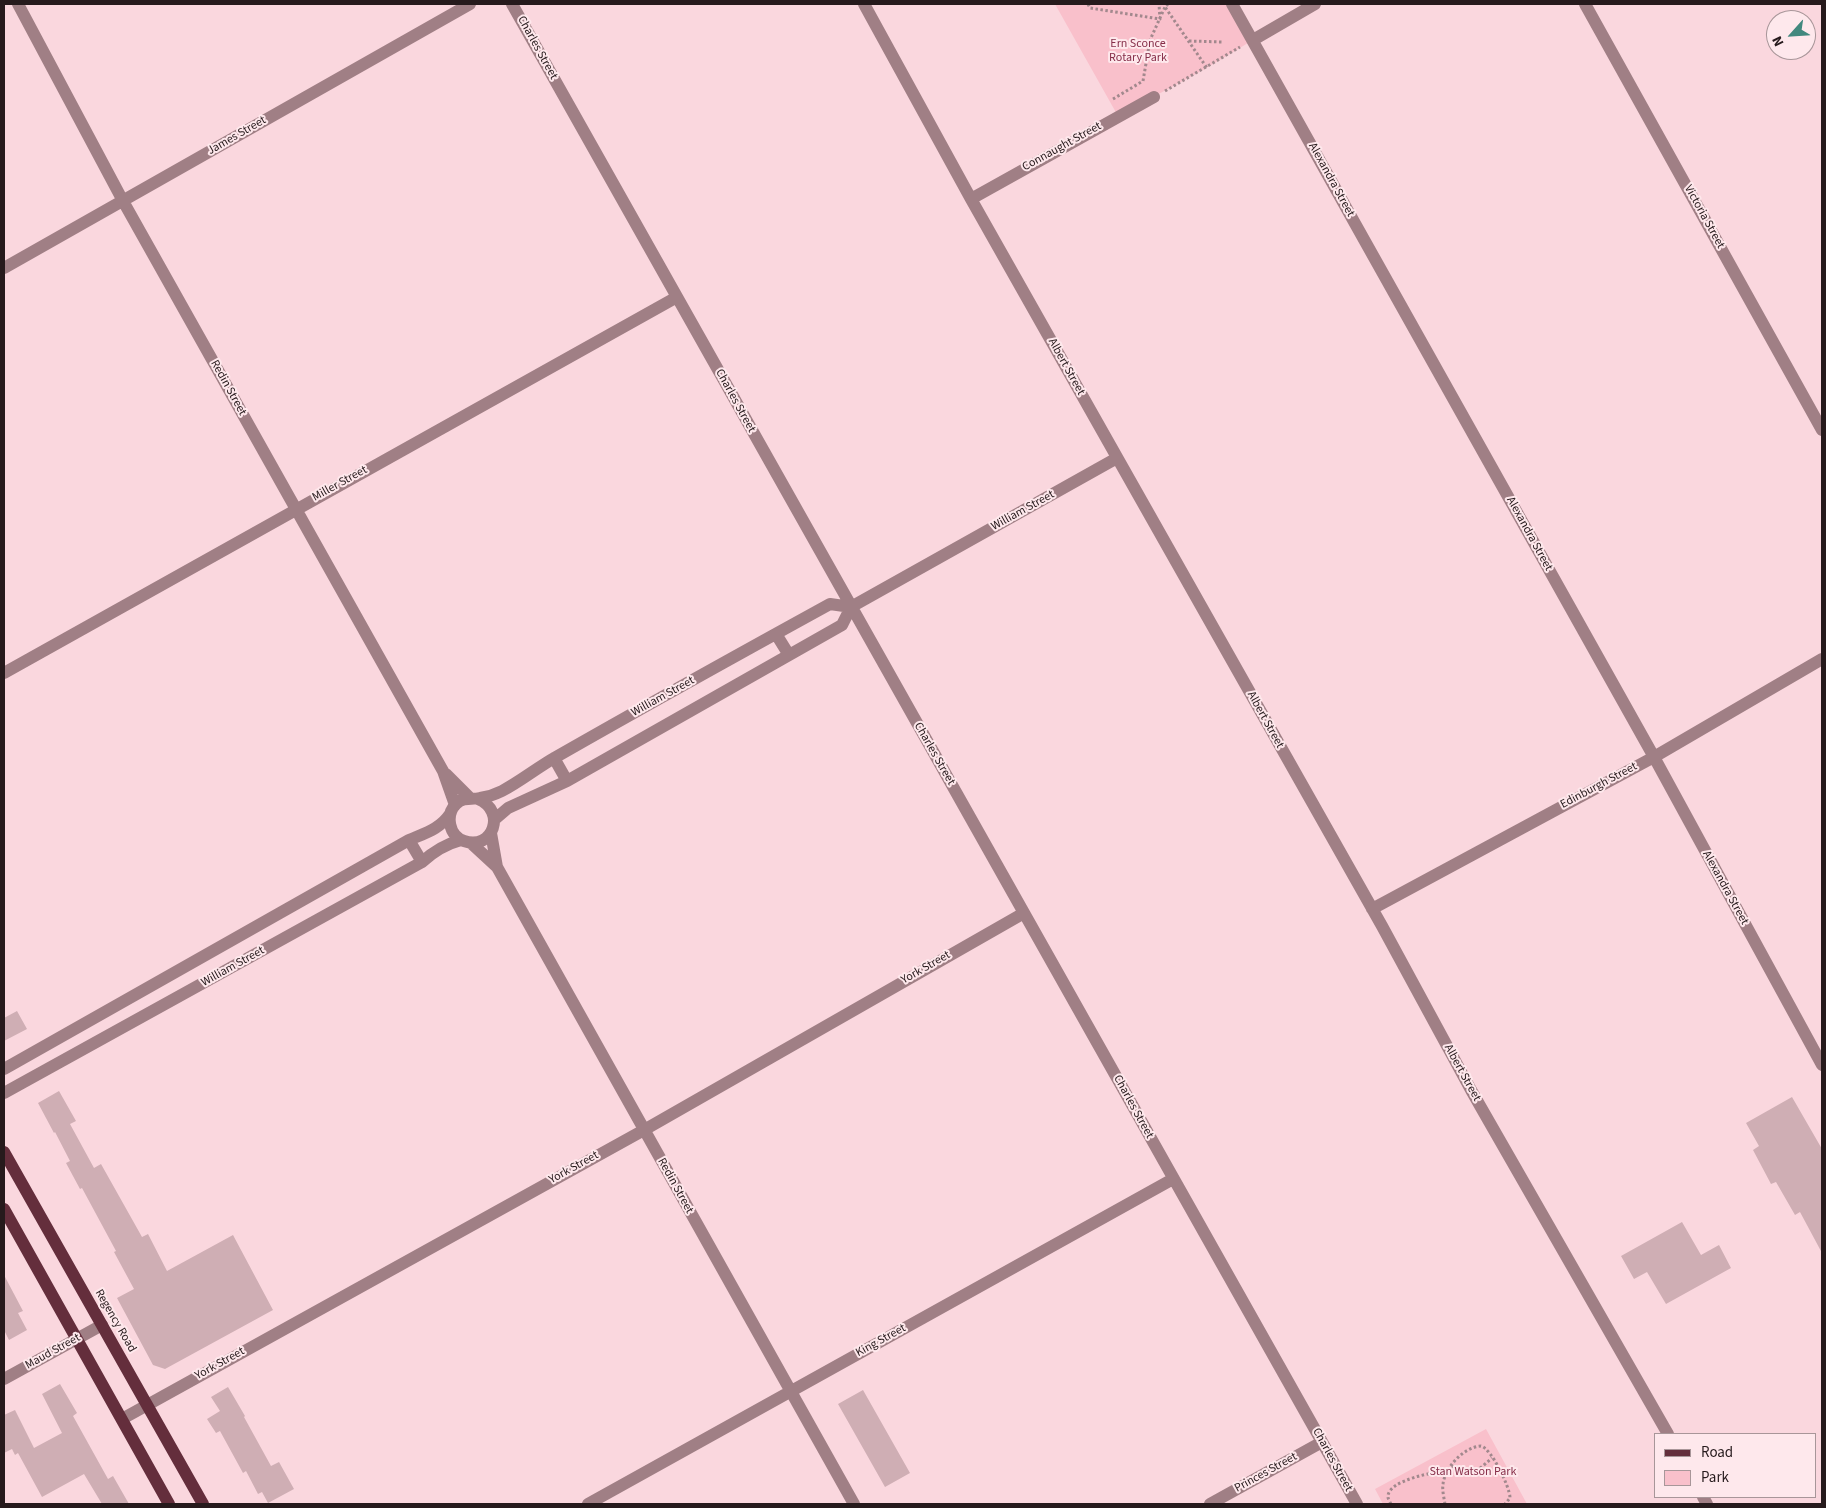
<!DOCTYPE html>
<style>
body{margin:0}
#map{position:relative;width:1826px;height:1508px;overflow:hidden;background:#fad7de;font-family:"Source Sans 3",sans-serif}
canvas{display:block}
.frame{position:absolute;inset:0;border:5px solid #261a1c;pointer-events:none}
.legend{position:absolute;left:1654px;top:1433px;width:162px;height:65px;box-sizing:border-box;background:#fee8ec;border:1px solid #a89699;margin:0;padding:6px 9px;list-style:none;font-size:15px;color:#261a1c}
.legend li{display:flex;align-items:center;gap:10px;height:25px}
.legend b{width:25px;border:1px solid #a89699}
.north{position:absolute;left:1766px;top:10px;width:50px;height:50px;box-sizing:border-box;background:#fee8ec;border:1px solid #a89699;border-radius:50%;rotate:244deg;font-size:14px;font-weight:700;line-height:20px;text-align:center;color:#261a1c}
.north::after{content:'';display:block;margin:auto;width:18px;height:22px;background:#42887e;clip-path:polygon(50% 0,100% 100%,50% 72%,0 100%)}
</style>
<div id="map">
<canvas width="1826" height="1508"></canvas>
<div class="frame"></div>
<ul class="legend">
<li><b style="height:6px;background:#642e3c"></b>Road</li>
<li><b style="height:14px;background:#f9c0cb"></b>Park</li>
</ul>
<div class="north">N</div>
</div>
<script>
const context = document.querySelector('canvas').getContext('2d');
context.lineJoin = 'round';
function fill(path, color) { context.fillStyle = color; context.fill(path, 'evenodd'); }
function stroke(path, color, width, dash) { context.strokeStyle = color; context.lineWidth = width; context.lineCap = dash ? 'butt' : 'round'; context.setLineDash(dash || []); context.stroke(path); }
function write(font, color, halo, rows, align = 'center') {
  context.font = font + ' "Source Sans 3",sans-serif'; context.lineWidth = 4; context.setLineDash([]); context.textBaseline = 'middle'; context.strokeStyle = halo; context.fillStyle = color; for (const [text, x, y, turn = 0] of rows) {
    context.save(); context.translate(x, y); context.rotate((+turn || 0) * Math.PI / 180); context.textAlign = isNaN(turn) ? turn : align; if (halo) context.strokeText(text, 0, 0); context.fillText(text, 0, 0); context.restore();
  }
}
fill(new Path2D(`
 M1055,4h177l21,36 -50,30 -85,46z
 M1486,1429l41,75h-144l-8,-15z`), '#f9c0cb');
fill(new Path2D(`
 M17,1011l10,18 -23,12v-23z
 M59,1091l17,30 -6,3 24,44 7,-4 41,73 6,-3 19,37 66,-36 40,75 -108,59 -12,-4 -36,-67 17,-9 -20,-37 2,-1 -34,-63 -2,1 -14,-26 4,-2 -15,-29 -1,1 -16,-30z
 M1792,1097l30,52v104l-22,-41 -5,3 -19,-33 -5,2 -18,-34 6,-4 -13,-23z
 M1682,1222l19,33 18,-10 12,23 -65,36 -19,-32 -13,7 -13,-23z
 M4,1275l19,36 -5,2 9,17 -18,10 -5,-10z
 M60,1384l17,29 -4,3 35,63 5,-3 16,28h-27l-18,-30 -42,23 -24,-44 -3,2 -3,-6 -8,4v-38l11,-5 19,38 28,-15 -20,-39z
 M228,1387l17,29 -1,1 27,49 8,-4 15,27 -26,14 -6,-11 -4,2 -12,-23 -3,2 -23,-42 -4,2 -9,-14 13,-8 -9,-14z
 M863,1390l47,83 -25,14 -47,-83z`), '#cfaeb4');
stroke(new Path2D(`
 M1088,4l2,4 70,11 -1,-15
 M1168,4l-3,3 42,61
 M1189,41l34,1
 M1165,91l75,-44
 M1113,99l30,-18 7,-41 15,-33
 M1452,1466c20,11 24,6 40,-8
 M1391,1504c-1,-2 -3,-5 -3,-7 -1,-17 49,-26 61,-26
 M1445,1504c-1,-6 -3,-14 -2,-20 2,-17 21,-37 38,-38 10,2 29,41 29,52l-5,6`), '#a2888d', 3, [2.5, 2.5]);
stroke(new Path2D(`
 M18,4l105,197 320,570 12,34
 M512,4l845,1500
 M864,4l107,195 411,727 89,164 197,344
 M1232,4l422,753 168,308
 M1585,4l237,426
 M1253,40l62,-36
 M971,199l183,-102
 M4,268l466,-264
 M776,634l13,21
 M4,673l673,-376
 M554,758l13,23
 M446,774l24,24
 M478,799c29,12 15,52 -14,42 -15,-5 -19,-26 -8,-37 8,-8 15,-4 24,-6 7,-1 16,-4 22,-7 19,-10 36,-24 54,-34 91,-52 183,-103 274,-153l21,3
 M494,820l14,-12 59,-27 275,-156 9,-18 266,-149
 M491,833l6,34
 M409,840l13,22
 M471,843l26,24 357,637
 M1372,909l282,-152 168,-98
 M4,1069l405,-229c16,-7 31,-11 41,-26
 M4,1093l418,-231c11,-10 24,-18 39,-22
 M4,1379l98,-54
 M122,1419l522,-289 380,-217
 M1703,1497l4,7
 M588,1504l585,-325
 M1210,1504l112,-62`), '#a07f85', 12);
stroke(new Path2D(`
 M4,1152l199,352
 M4,1209l165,295`), '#642e3c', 12);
write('12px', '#862e49', '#fee8ec', [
 ["Ern Sconce",1138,44],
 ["Rotary Park",1138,58],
 ["Stan Watson Park",1473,1472]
]);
write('12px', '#261a1c', '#fee8ec', [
 ["Charles Street",537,48,61],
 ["James Street",237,136,-30],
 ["Connaught Street",1062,147,-29],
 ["Alexandra Street",1331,180,61],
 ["Victoria Street",1704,217,61],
 ["Albert Street",1066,367,61],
 ["Redin Street",228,388,61],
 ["Charles Street",735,401,61],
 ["Miller Street",340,484,-29],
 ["William Street",1023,511,-29],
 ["Alexandra Street",1529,534,61],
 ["William Street",663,697,-29],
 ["Albert Street",1265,720,61],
 ["Charles Street",934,754,60],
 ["Edinburgh Street",1599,786,-28],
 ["Alexandra Street",1725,888,61],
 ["William Street",233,967,-29],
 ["York Street",926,968,-30],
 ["Albert Street",1462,1073,61],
 ["Charles Street",1133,1107,61],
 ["York Street",574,1168,-29],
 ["Redin Street",675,1186,61],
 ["Regency Road",115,1321,60],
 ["King Street",881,1341,-29],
 ["Maud Street",53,1352,-29],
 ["York Street",220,1364,-29],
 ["Charles Street",1332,1460,61],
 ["Princes Street",1266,1473,-29]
]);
</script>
